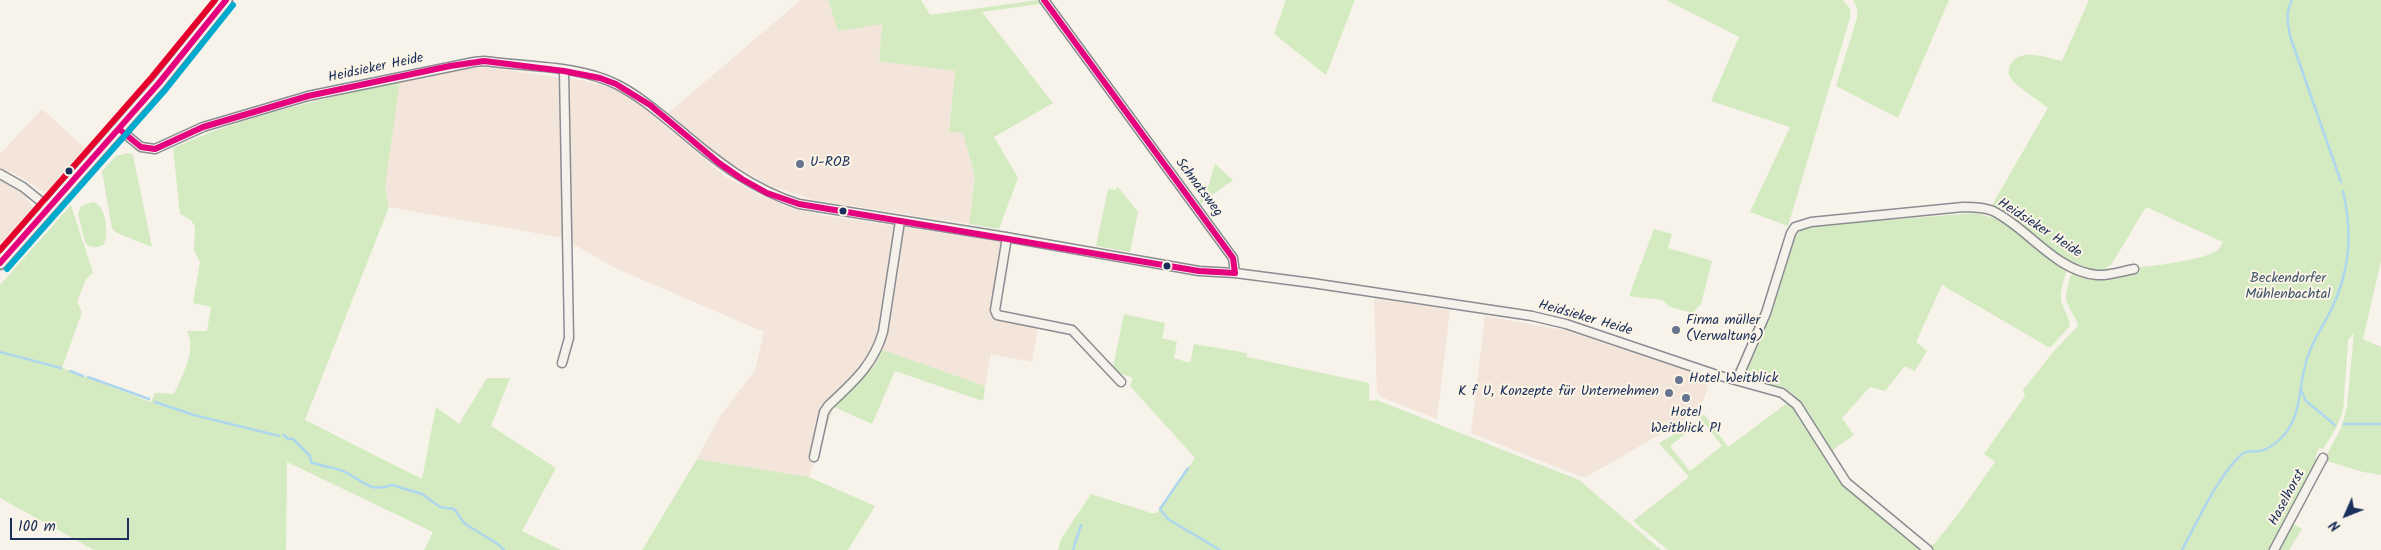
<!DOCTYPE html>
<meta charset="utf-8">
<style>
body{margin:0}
#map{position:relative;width:2381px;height:550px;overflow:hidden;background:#f7f3ea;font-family:Kalam,sans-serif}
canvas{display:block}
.north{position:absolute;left:2321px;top:490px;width:50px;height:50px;-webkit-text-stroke:4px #fcf5e5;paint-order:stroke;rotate:226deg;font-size:14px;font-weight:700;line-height:20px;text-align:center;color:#1b2f5e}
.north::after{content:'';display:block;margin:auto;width:18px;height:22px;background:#1b2f5e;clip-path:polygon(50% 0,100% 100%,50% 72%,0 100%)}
.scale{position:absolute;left:10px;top:518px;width:119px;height:22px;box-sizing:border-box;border:2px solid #1b2f5e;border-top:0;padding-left:6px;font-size:15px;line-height:18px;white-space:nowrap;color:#1b2f5e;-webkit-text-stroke:4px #fcf5e5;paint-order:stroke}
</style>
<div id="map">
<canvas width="2381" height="550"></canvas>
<div class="north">N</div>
<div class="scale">100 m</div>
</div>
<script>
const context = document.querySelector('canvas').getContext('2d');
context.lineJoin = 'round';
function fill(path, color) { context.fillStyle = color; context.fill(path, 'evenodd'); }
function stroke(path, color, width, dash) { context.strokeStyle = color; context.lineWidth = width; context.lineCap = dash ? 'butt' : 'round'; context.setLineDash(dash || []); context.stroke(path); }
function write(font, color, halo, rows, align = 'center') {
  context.font = font + ' Kalam,sans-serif'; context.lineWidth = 4; context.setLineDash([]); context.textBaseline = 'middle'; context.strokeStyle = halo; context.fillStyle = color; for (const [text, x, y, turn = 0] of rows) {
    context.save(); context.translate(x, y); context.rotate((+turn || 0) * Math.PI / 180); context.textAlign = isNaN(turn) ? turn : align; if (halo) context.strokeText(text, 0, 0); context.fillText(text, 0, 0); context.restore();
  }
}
fill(new Path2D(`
 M801,0h27l11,31 43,-8 -3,38 76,10 -6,60 14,2 12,44 -6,47 -155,-24 -46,-15 -44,-26 -56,-46z
 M484,67l101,14 24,6 21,10 96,80 30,16 32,14 33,8 181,27 -10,71 7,8 39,6 -6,35 -41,-8 -6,32 -102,-36 -8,15 -41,42 -25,70 -112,-18 23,-43 35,-46 9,-38 -151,-65 -50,-29 -174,-31 -4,-19 15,-106 49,-11z
 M42,109l43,39 -36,42 -6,2 -28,-18 -15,-5v-15z
 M0,180l22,13 11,14 -33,37z
 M1374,298l76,12 -13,109 -56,-22 -4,-4z
 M1485,316l79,14 142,47 2,9 -4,13 -6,11 -8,7 -102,59 -6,1 -111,-44z`), '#f3e5da');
fill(new Path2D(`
 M828,0h93l9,15 108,-15 2,4 -58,8 71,91 -59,34 24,41 -19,51 -30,-5 6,-47 -12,-44 -14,-1 6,-61 -76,-10 3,-37 -44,7z
 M1286,0h69l-29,75 -52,-41z
 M1666,0h177l7,9v9l-62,208 -38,-14 40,-85 -79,-26 28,-64z
 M1853,0h96l-51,118 -62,-32 21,-68v-10z
 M2089,0h292v261l-18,78 18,8v128l-18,-3 -39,-12 17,-32 6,-21 7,-74 -6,7 -5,71 -7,17 -13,21 -4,-1 -4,10 4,1 -48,91h-339l-4,-3 7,-4 24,-30 36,-51 -11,-8 41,-58 -2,-6 30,-38 25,-26c-4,-17 -17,-20 -10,-40 1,-6 2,-11 6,-15l9,3 3,-7 -28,-11 -67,-49 57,-99c-8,-7 -35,-23 -39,-33 -1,-3 0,-8 2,-11 10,-17 36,-6 51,-3zM2146,207l77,35c-2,3 -4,8 -7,9 -16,11 -93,20 -112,17l7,-3z
 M400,82l-15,106 4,19 -84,213 117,59 14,-72 23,17 28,-46h23l-19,48 65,42 -34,63 39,19h-137l9,-18 -146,-70 -1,88h-192l-94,-52v-213l71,-80 22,68 -7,6 -9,23 5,10 -20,56 89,34 4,-9 19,1c8,-18 23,-44 13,-63h20l4,-24 -18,-4 7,-41 -6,-12 1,-23 -4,-7 -11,-6 -7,-66c73,-33 150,-49 227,-66z
 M128,153l5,2 19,92 -35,-14 -5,-4 -10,-58 14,-15z
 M1215,164l18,16 -33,24 -2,-2 8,-8z
 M1117,186l21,26 -8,40 -34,-6 12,-57 8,1z
 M93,202c13,3 16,32 11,42 -6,5 -14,4 -19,-2l-7,-28 3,-8z
 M1975,213l22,6 66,48 3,5c-2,9 -8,22 -4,32 3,8 7,13 8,22l-20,22 -108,-63 -26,57 11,9 -12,20 -10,-5 -20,25 -15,-4 -28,31 12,17 -20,14v5l-6,-3 -30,-49 -9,-9 -44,-17 28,-66 22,-74 8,-7 23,-4z
 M1654,229l18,5 -4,14 44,13 -11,43 -9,9 -22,-6 -8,-7 -33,-4z
 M1124,314l41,9 -3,15 15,4 -3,16 16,5 4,-19 53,9v4l122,26v18l8,-1 202,80 82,70h-603l3,-11 30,-45 60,19h6l38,-55 -65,-72 3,-8 -15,-5 -5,-6z
 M883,350l102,36 -2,15 -88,-30 -23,53 -38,-17 41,-42z
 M1790,401l44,68 92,81h-258l-35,-29 56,-44 -30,-34 36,-21 2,2 -27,22 20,25 32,-25 -22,-28 4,-4 24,33z
 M697,459l112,18 66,29 -27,44h-206z
 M2292,523l10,6 -13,21h-12z`), '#d4eac1');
stroke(new Path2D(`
 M2292,0c-7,13 -4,23 -2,36l51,146
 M0,352l61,16
 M70,371l13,5
 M88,377l61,22
 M2301,390l5,11 29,24
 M155,402l39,13 85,21
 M2344,424h37
 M284,435l4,4h5l17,17 1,6c11,5 22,4 34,10 19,9 24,21 47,13l30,9 18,13 14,2 11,15 33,20 6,6
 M1188,468l-28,41 8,10 52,31
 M1073,550l8,-25
 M2182,550c15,-28 37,-76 60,-96 5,-4 12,-2 18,-3 11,-2 24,-14 29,-23 13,-21 10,-46 18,-69 5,-17 15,-32 23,-47 20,-40 23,-77 13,-121`), '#aed7ed', 2.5);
const minor = new Path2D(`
 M1044,0l189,258 2,15
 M119,129l22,18 14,2 48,-22 105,-31 166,-34 10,-1c43,6 95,4 134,24 23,12 42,29 62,45 36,31 72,59 119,74l201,32 199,35 36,2 77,10 220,33 34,8 151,51 65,18 15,12 49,77 82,68
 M0,174l23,13 26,21
 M1007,237l-12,73 2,5 75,15 49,52
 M562,363l7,-25 -5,-267
 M1737,380l29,-67 25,-80 4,-6 16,-5 152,-15c10,0 21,0 30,4 35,17 62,60 104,64 12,1 25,-4 37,-6
 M814,457l10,-45 4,-6c25,-24 45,-40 55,-74l17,-111
 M2274,550l49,-92`);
const secondary = new Path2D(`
 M0,263l159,-180 67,-83`);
stroke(minor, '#8a8c91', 11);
stroke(secondary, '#8a8c91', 15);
stroke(minor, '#f5f2ec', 8);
stroke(secondary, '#f5f2ec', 11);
stroke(new Path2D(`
 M1044,0l189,258 2,15
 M119,129l22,18 14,2 48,-22 105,-31 142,-30 34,-5 80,10 36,7 16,6 34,21 69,58 23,16 25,14 32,11 400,67 36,2
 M0,263l159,-180 67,-83`), '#e5007d', 6);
stroke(new Path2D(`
 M7,269l159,-180 67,-84`), '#00a9ce', 6);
stroke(new Path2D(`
 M0,250l152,-173 63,-77`), '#e4002b', 6);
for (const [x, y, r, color] of [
 [800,164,5,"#68748f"],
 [69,171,4.5,"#1b2f5e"],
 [843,211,4.5,"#1b2f5e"],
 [1167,266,4.5,"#1b2f5e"],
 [1676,330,5,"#68748f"],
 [1679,380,5,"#68748f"],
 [1669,393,5,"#68748f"],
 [1686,398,5,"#68748f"]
]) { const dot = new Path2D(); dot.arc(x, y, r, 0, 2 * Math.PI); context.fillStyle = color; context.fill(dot); stroke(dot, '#fcf5e5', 2); }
write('14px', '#1b2f5e', '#fcf5e5', [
 ["Heidsieker Heide",376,69,-12],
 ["Schnatsweg",1198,188,53],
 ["Heidsieker Heide",2039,229,33],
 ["Heidsieker Heide",1585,319,16],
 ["Haselhorst",2288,498,-62]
]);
write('14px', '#1b2f5e', '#fcf5e5', [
 ["U-ROB",810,164],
 ["Firma müller",1686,322],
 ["(Verwaltung)",1686,338],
 ["Hotel Weitblick",1689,380],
 ["K f U, Konzepte für Unternehmen",1659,393,"right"],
 ["Hotel",1686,414,"center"],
 ["Weitblick P1",1686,430,"center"]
], 'left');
write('14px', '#3a536b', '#fcf5e5', [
 ["Beckendorfer",2288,280],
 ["Mühlenbachtal",2288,296]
]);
</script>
